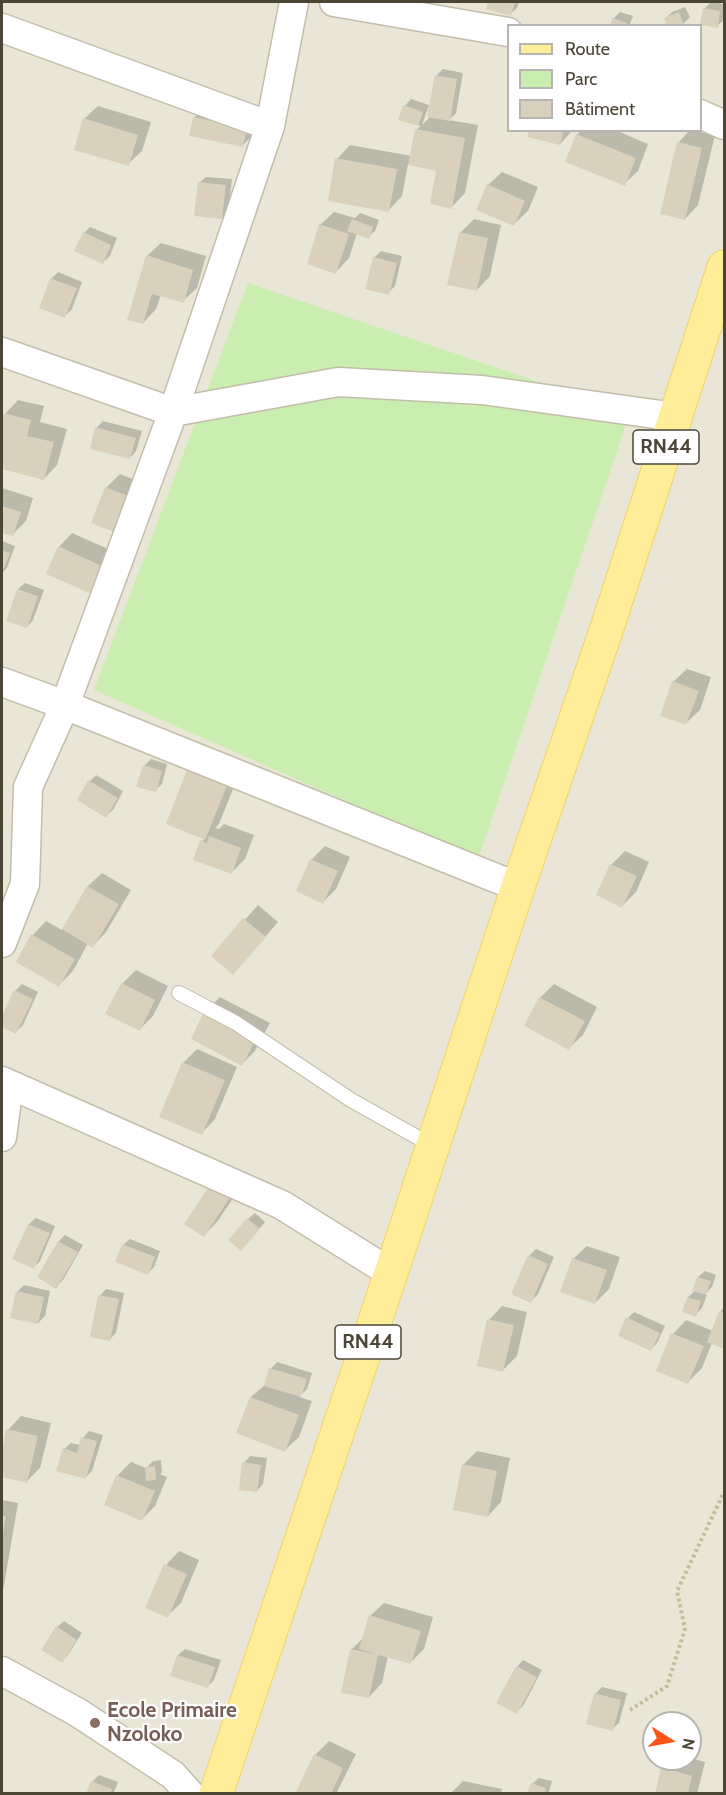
<!DOCTYPE html>
<meta charset="utf-8">
<style>
body{margin:0}
#map{position:relative;width:726px;height:1795px;overflow:hidden;background:#f6f3e9;font-family:Cabin,sans-serif}
canvas{display:block}
.frame{position:absolute;inset:0;border:3px solid #4b4536;pointer-events:none}
.legend{position:absolute;left:507px;top:24px;width:195px;height:108px;box-sizing:border-box;background:#fff;border:2px solid #b7b5af;margin:0;padding:8px 10px;list-style:none;font-size:18px;color:#4b4536}
.legend li{display:flex;align-items:center;gap:12px;height:30px}
.legend b{width:30px;border:2px solid #b7b5af}
.north{position:absolute;left:642px;top:1711px;width:60px;height:60px;box-sizing:border-box;background:#fff;border:2px solid #b7b5af;border-radius:50%;rotate:101deg;font-size:16px;font-weight:700;line-height:24px;text-align:center;color:#4b4536}
.north::after{content:'';display:block;margin:auto;width:21px;height:27px;background:#ff5417;clip-path:polygon(50% 0,100% 100%,50% 72%,0 100%)}
</style>
<div id="map">
<canvas width="726" height="1795"></canvas>
<div class="frame"></div>
<ul class="legend">
<li><b style="height:8px;background:#ffed99"></b>Route</li>
<li><b style="height:16px;background:#caeeaf"></b>Parc</li>
<li><b style="height:16px;background:#d9d1bd"></b>Bâtiment</li>
</ul>
<div class="north">N</div>
</div>
<script>
const context = document.querySelector('canvas').getContext('2d');
context.lineJoin = 'round';
function fill(path, color) { context.fillStyle = color; context.fill(path, 'evenodd'); }
function stroke(path, color, width, dash) { context.strokeStyle = color; context.lineWidth = width; context.lineCap = dash ? 'butt' : 'round'; context.setLineDash(dash || []); context.stroke(path); }
function write(font, color, halo, rows, align = 'center') {
  context.font = font + ' Cabin,sans-serif'; context.lineWidth = 4.5; context.setLineDash([]); context.textBaseline = 'middle'; context.strokeStyle = halo; context.fillStyle = color; for (const [text, x, y, turn = 0] of rows) {
    context.save(); context.translate(x, y); context.rotate((+turn || 0) * Math.PI / 180); context.textAlign = isNaN(turn) ? turn : align; if (halo) context.strokeText(text, 0, 0); context.fillText(text, 0, 0); context.restore();
  }
}
fill(new Path2D(`
 M2,2h722v1791h-722zM508,26h192v104h-192zM654,1723h36v36h-36z`), '#eae6d7');
fill(new Path2D(`
 M248,283l382,130 -152,446 -384,-169z`), '#caeeaf');
fill(new Path2D(`
 M490,2h29l-2,6 -7,6 -22,-6z
 M711,2l13,2v16l-7,6 -13,-17z
 M685,7l5,10 -7,7 -18,-5 7,-7z
 M620,12l13,4 -4,10h-18l2,-7z
 M443,69l20,4 -7,40 -7,7 29,5 -13,68 -13,14 -15,-37 -29,-6 -6,32 -13,14 -52,-51 13,-14 62,11 4,-26 5,-4 -21,-7 5,-13 6,-7 18,6 -7,20 7,-7 7,-42z
 M208,104l48,28 -14,14 -48,-28z
 M98,106l53,16 -9,29 -14,13 -44,-45z
 M531,130h42l-13,14z
 M581,130h34l33,14 -10,27 -14,13 -47,-49z
 M690,130l25,5 -17,70 -13,14 -7,-76z
 M502,172l36,15 -10,24 -14,13 -26,-39z
 M206,177l26,2 -4,32 -6,6 -23,-34z
 M334,212l21,6 5,-5 19,7 -4,11 -7,6 -11,-4 -8,25 -13,14 -16,-47z
 M474,219l27,6 -11,51 -13,14 -17,-57z
 M90,227l27,11 -7,18 -7,6 -19,-29z
 M161,243l45,13 -9,32 -14,13 -22,-6 -5,14 -13,14 4,-67z
 M381,251l21,5 -7,30 -7,7 -14,-35z
 M58,272l24,10 -10,27 -7,7 -14,-37z
 M18,400l26,6 -4,16 27,7 -10,36 -13,14 -42,-11v-45l3,-9z
 M103,421l39,10 -6,20 -6,7 -39,-10 6,-21z
 M120,474l23,9 -50,39 13,-34z
 M2,488l31,10 -7,23 -14,14 -10,-4z
 M72,533l45,20 -12,26 -46,-32z
 M2,541l13,5 -8,22 -5,5z
 M25,583l19,7 -11,30 -6,7 -9,-38z
 M687,669l24,8 -11,33 -14,13 -13,-41z
 M151,759l16,5 -5,20 -7,6 -11,-24z
 M243,764l-24,60 -4,4 4,1 5,-5 30,11 -9,24 -13,13 -30,-31 3,-3 -38,-15z
 M96,775l27,16 -10,19 -7,6 -16,-35z
 M325,846l25,11 -14,32 -13,13 -12,-42z
 M625,851l24,11 -13,30 -14,14 -11,-41z
 M102,873l29,17 -25,42 -13,14 -5,-3 -15,28 -14,14 -41,-23 15,-27 13,-14 16,9 26,-44z
 M258,905l20,17 -32,37 -33,-3z
 M136,970l32,16 -15,30 -13,13 -18,-45z
 M22,984l16,8 -15,33 -7,7 -14,-7v-6l13,-28z
 M554,984l43,23 -14,28 -14,13 -29,-50z
 M220,997l50,26 -15,28 -13,13 -35,-54z
 M197,1049l40,18 -22,52 -13,14 -19,-70z
 M244,1182l-27,40 -13,13 -18,-11z
 M255,1213l10,9 -18,21 1,-24z
 M36,1218l19,8 -15,35 -6,6 -20,-9 15,-34z
 M65,1235l18,10 -20,35 -7,7 -17,-10 20,-36z
 M130,1239l30,12 -6,16 -7,7 -24,-29z
 M587,1246l33,11 -11,32 -14,14 -22,-44z
 M536,1249l18,8 -16,37 -7,7 -2,-45z
 M705,1271l11,4 -4,12 -7,7 2,1 -5,13 -7,7 -7,-18 8,-7 2,-13z
 M24,1285l26,6 -5,25 -7,7 -21,-31z
 M106,1289l18,4 -8,40 -7,7 -9,-44z
 M502,1306l25,6 -10,44 -14,14 -14,-50z
 M724,1307v40l-12,-4 -10,25 -14,14 -15,-48 13,-14 27,11 8,-20z
 M634,1312l31,14 -8,17 -6,6 -23,-31z
 M277,1362l35,11 -5,16 -8,8 13,4 -13,36 -14,13 -34,-53 15,-13 5,-15z
 M21,1416l30,7 -11,45 -14,14 -24,-6v-20l6,-26z
 M89,1431l14,4 -11,36 -6,6 -22,-28 7,-6 9,2 3,-7z
 M477,1451l33,7 -9,44 -13,14 -25,-51z
 M250,1456l17,2 -4,26 -6,7 -13,-28z
 M161,1460l1,12 -2,2 7,3 -12,29 -14,14 -36,-16 13,-29 13,-13 15,6 7,-7z
 M2,1500l16,3 -16,94z
 M179,1551l20,9 -18,43 -14,13 -1,-51z
 M384,1603l49,14 -9,32 -14,14 -22,-7 -6,27 -13,14 -18,-47 13,-13 6,-21z
 M64,1621l18,12 -14,22 -6,6 -5,-34z
 M185,1649l36,11 -7,20 -6,6 -36,-11 6,-20z
 M523,1660l19,10 -19,36 -6,6v-45z
 M602,1687l25,6 -8,30 -7,6 -17,-35z
 M329,1741l27,13 -20,40h-40l20,-40z
 M690,1758l15,4 -8,32h-41l6,-26 9,-9z
 M99,1775l19,7 -5,12h-26l5,-12z
 M539,1778l13,3 -3,11 -20,2 3,-10z
 M463,1781l39,8 -1,5h-51z`), '#0003');
fill(new Path2D(`
 M488,2h27l-4,14 -25,-7z
 M703,8l17,3 -2,17 -18,-3z
 M679,12l5,14h-17l-3,-8z
 M612,18l15,5 -1,3h-16z
 M435,75l22,4 -7,42 -23,-4z
 M403,105l20,7 -5,14 -20,-6z
 M193,117l54,11 -4,19 -54,-11z
 M83,118l55,17 -9,31 -55,-16z
 M415,129l50,9 -13,71 -22,-5 6,-33 -28,-6z
 M529,130h35l-4,15 -33,-8z
 M576,134l60,24 -11,28 -60,-24z
 M677,142l25,6 -17,72 -25,-6z
 M335,158l62,11 -8,43 -61,-11z
 M198,182l28,3 -4,34 -28,-3z
 M487,184l38,17 -11,25 -38,-16z
 M352,219l21,8 -4,12 -22,-8z
 M319,224l30,10 -13,40 -29,-10z
 M83,232l28,13 -8,19 -29,-13z
 M459,232l29,6 -11,53 -30,-6z
 M146,255l47,15 -9,33 -32,-9 -9,30 -16,-4z
 M373,257l24,6 -8,32 -24,-6z
 M50,278l27,10 -12,30 -26,-10z
 M3,413l28,7 -4,16 27,6 -10,38 -42,-11v-49z
 M95,427l41,11 -6,21 -40,-10z
 M105,487l26,10 -14,36 -26,-10z
 M2,506l19,6 -8,24 -11,-3z
 M58,546l46,21 -12,27 -46,-20z
 M2,550l8,3 -8,20z
 M17,589l21,7 -11,32 -21,-7z
 M672,681l27,10 -13,34 -26,-9z
 M190,762l40,16 -25,62 -39,-16z
 M143,765l19,6 -6,21 -20,-5z
 M88,780l30,18 -12,20 -29,-18z
 M209,836l32,12 -9,26 -39,-14 7,-20 7,3z
 M310,859l28,12 -15,33 -27,-13z
 M610,864l27,12 -15,32 -26,-13z
 M87,886l32,18 -26,44 -31,-19z
 M243,918l23,19 -33,38 -22,-19z
 M31,934l44,25 -16,28 -43,-25z
 M121,983l34,17 -15,31 -35,-17z
 M14,990l19,9 -17,35 -14,-7v-11z
 M539,997l46,24 -16,29 -45,-24z
 M205,1009l52,28 -15,29 -51,-27z
 M182,1062l43,18 -23,55 -43,-18z
 M211,1183l20,13 -27,41 -20,-13z
 M247,1218l13,11 -19,22 -13,-11z
 M28,1224l22,9 -16,36 -22,-10z
 M58,1241l20,11 -22,37 -19,-12z
 M122,1244l33,13 -7,18 -33,-13z
 M528,1255l20,9 -17,39 -20,-9z
 M572,1258l35,12 -12,34 -35,-12z
 M697,1277l14,4 -5,14 -14,-4z
 M16,1291l28,6 -6,27 -28,-6z
 M98,1295l21,4 -9,42 -20,-4z
 M687,1297l14,4 -5,16 -14,-5z
 M719,1311l5,2v36l-17,-7z
 M626,1317l34,16 -9,18 -33,-15z
 M487,1319l27,6 -11,47 -26,-6z
 M671,1333l33,13 -16,38 -32,-13z
 M269,1368l38,11 -6,18 -37,-11z
 M250,1397l49,18 -14,37 -49,-19z
 M6,1429l32,7 -11,47 -25,-6v-27z
 M81,1437l16,4 -11,38 -30,-8 7,-23 14,5z
 M242,1462l19,3 -4,27 -18,-2z
 M462,1464l35,7 -9,46 -35,-7z
 M155,1466l1,14 -10,1 -1,-14z
 M116,1475l39,16 -13,30 -38,-16z
 M2,1516h4l-3,17h-1z
 M164,1564l23,10 -19,44 -23,-10z
 M369,1615l52,16 -10,33 -33,-9 -9,43 -28,-5 9,-44 26,5 -17,-5z
 M56,1626l21,14 -15,23 -21,-13z
 M177,1655l38,12 -7,21 -38,-12z
 M516,1666l21,11 -20,37 -21,-11z
 M594,1693l27,7 -8,31 -27,-7z
 M314,1754l29,14 -12,26h-36z
 M661,1767l31,9 -4,18h-33z
 M91,1781l21,8 -2,5h-24z
 M531,1783l15,5 -1,6h-18z`), '#d9d1bd');
const lane = new Path2D(`
 M179,993l57,30 115,77 82,46`);
const street = new Path2D(`
 M334,2l174,30
 M2,28l268,98
 M700,114l24,11
 M2,352l171,60 165,-30 144,8 194,27
 M2,682l63,23 453,182
 M2,943l23,-59 3,-97 37,-82 108,-293 97,-286 24,-124
 M2,1081l280,124 109,68
 M2,1137l7,-52
 M2,1671l75,41 96,63 17,19`);
const primary = new Path2D(`
 M216,1794l175,-521 127,-386 89,-259 117,-361`);
stroke(lane, '#c3bdab', 16);
stroke(street, '#c3bdab', 31);
stroke(primary, '#efd45e', 35);
stroke(new Path2D(`
 M630,1710l37,-24 18,-57 -8,-38 47,-99`), '#c6bb9a', 4, [3, 3]);
stroke(lane, '#fff', 14);
stroke(street, '#fff', 28);
stroke(primary, '#ffed99', 33);
for (const [x, y, r, color] of [
 [95,1723,6,"#8d6e63"]
]) { const dot = new Path2D(); dot.arc(x, y, r, 0, 2 * Math.PI); context.fillStyle = color; context.fill(dot); stroke(dot, '#fff', 2); }
for (const [x, y, w] of [
 [666,447,66],
 [368,1342,66]
]) { const box = new Path2D(); box.roundRect(x - w / 2, y - 17, w, 34, 4.5); context.fillStyle = '#fff'; context.fill(box); stroke(box, '#4b4536', 1.5); }
write('bold 20px', '#4b4536', null, [
 ["RN44",666,447],
 ["RN44",368,1342]
]);
write('bold 21px', '#785e54', '#fff', [
 ["Ecole Primaire",107,1711],
 ["Nzoloko",107,1735]
], 'left');
</script>
